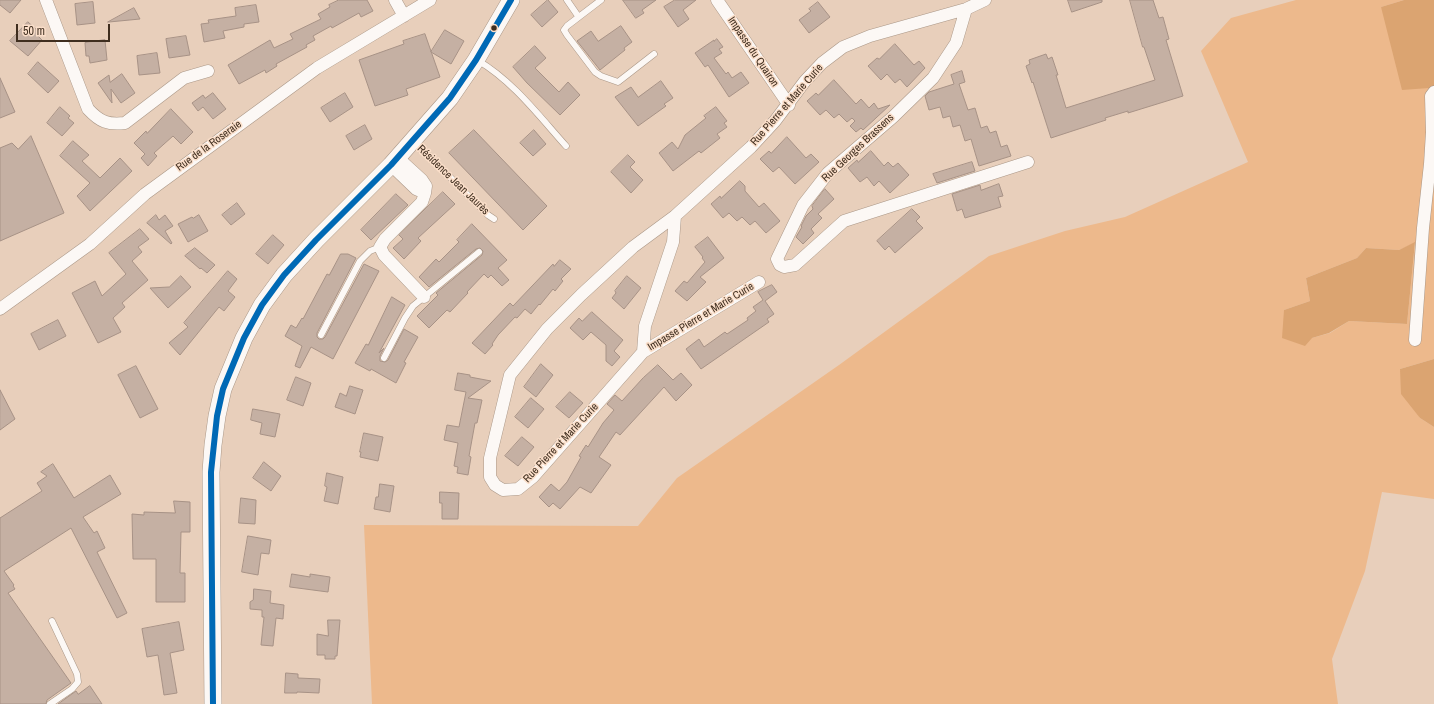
<!DOCTYPE html>
<meta charset="utf-8">
<style>
body{margin:0}
#map{position:relative;width:1434px;height:704px;overflow:hidden;background:#e8cfbb;font-family:"Archivo Narrow",sans-serif}
canvas{display:block}
.scale{position:absolute;left:16px;top:24px;width:94px;height:18px;box-sizing:border-box;border:2px solid #3f2e1f;border-top:0;padding-left:5px;font-size:12px;line-height:14px;white-space:nowrap;color:#3f2e1f;-webkit-text-stroke:3px #fadec9;paint-order:stroke}
</style>
<div id="map">
<canvas width="1434" height="704"></canvas>
<div class="scale">50 m</div>
</div>
<script>
const context = document.querySelector('canvas').getContext('2d');
context.lineJoin = 'round';
function fill(path, color) { context.fillStyle = color; context.fill(path, 'evenodd'); }
function stroke(path, color, width, dash) { context.strokeStyle = color; context.lineWidth = width; context.lineCap = dash ? 'butt' : 'round'; context.setLineDash(dash || []); context.stroke(path); }
function write(font, color, halo, rows, align = 'center') {
  context.font = font + ' "Archivo Narrow",sans-serif'; context.lineWidth = 3; context.setLineDash([]); context.textBaseline = 'middle'; context.strokeStyle = halo; context.fillStyle = color; for (const [text, x, y, turn = 0] of rows) {
    context.save(); context.translate(x, y); context.rotate((+turn || 0) * Math.PI / 180); context.textAlign = isNaN(turn) ? turn : align; if (halo) context.strokeText(text, 0, 0); context.fillText(text, 0, 0); context.restore();
  }
}
fill(new Path2D(`
 M1296,0h108l-23,7 48,81 5,15v256l-34,10 20,49 14,9v72l-52,-7 -17,79 -33,88 6,45h-966l-8,-179 274,1 39,-48 162,-113 150,-109 76,-25 60,-14 123,-55 -47,-111 30,-33zM1415,243l-8,81 -58,-3 -19,12 -18,5 -28,-28 26,-9 -4,-23 51,-20 9,-10 33,2z`), '#edb98c');
fill(new Path2D(`
 M1404,0h30v103l-5,-15 -27,2 -21,-83z
 M1415,242l-8,82 -58,-3 -20,12 -17,5 -7,8 -23,-8 2,-28 26,-9 -4,-23 51,-20 9,-10 33,2z
 M1434,359v68l-14,-9 -19,-24 -1,-25z`), '#dba471');
const building = new Path2D(`
 M0,0h21l-11,13 -10,-8z
 M339,0h28l6,11 -12,6 -2,-4 -27,15 -1,-2 -18,10 2,4 -9,5 1,2 -31,17 1,2 -11,7 -1,-3 -26,14 -11,-19 42,-25 4,8 19,-9 -3,-5 31,-15 -3,-5 12,-7 -1,-2z
 M548,0l10,12 -16,15 -11,-12z
 M623,0h33l-14,10 2,3 -8,5z
 M675,0h21l-13,10 6,9 -11,8 -14,-20z
 M1068,0h34v2l-30,10z
 M1130,0h23l6,18 4,-1 6,22 -3,1 17,56 -55,17v-2l-23,7 1,2 -55,18 -18,-56 -1,1 -6,-17 4,-2 -1,-4 17,-6 2,5 4,-2 6,18h-2l10,33 89,-28 -11,-33h-1z
 M93,2l2,21 -18,2 -2,-21z
 M818,2l12,15 -21,16 -10,-13 12,-9 -2,-2z
 M256,5l3,17 -15,2v3l-21,4 2,7 -21,4 -3,-18 8,-1 -1,-3 28,-4 -1,-8z
 M134,8l6,11 -31,3h-1z
 M28,22l10,9 -2,3 6,6 -14,16 -18,-15z
 M621,26l11,16 -8,6 1,2 -25,20 -23,-29 14,-10 7,10z
 M445,30l19,11 -13,23 -20,-12z
 M425,34l15,43 -34,12 2,6 -33,11 -16,-46 45,-16 -1,-3z
 M186,36l4,19 -21,3 -3,-19z
 M717,39l6,8 -4,2 3,4 -8,5 12,16 2,-2 4,6 9,-6 8,11 -20,14 -21,-32 -3,2 -10,-14 19,-13v1z
 M105,40l2,20 -17,3 -1,-7h-3l-1,-13z
 M895,44l19,21 5,-4 6,7 -18,19 -7,-8 -5,4 -8,-9 -6,6 -13,-14 9,-8 2,1z
 M535,46l11,12 -11,10 24,24 9,-10 12,13 -20,20 -33,-32 -14,-16z
 M157,53l3,20 -21,2 -2,-19z
 M38,62l21,19 -11,12 -20,-19z
 M962,71l3,11 -6,2 9,26 7,-2 6,20 6,-2 3,7 6,-2 5,16 6,-2 4,11 -32,10 -8,-27 -6,2 -5,-16 -7,2 -3,-11 -7,2 -3,-11 -11,3 -4,-14 4,-4 25,-8 -3,-9z
 M122,74l13,19 -14,10 -10,-14 1,14 -14,-20 11,-8 1,7z
 M0,78l15,34 -15,6z
 M834,80l22,24 5,-5 8,9 5,-5 4,6 12,-4 -27,25 -2,-2 -5,4 -6,-6 5,-5 -3,-3 -5,4 -8,-8 -5,4 -8,-8 -6,5 -13,-14 9,-8 2,2z
 M661,81l12,17 -9,6 2,2 -28,20 -23,-29 16,-10 7,10z
 M213,93l13,16 -13,10 -10,-12 -5,4 -6,-8 11,-8 2,3z
 M345,93l8,14 -23,15 -9,-14z
 M60,107l10,9 -2,2 6,5 -12,13 -15,-13z
 M716,107l11,14 -3,2 3,4 -10,7 3,4 -19,15 -2,-2 -26,20 -14,-18 13,-11 6,7 7,-14 21,-17 -2,-2z
 M171,109l22,23 -12,12 -8,-8 -19,17 3,3 -9,10 -7,-8 4,-4 -11,-11 12,-12 1,2z
 M365,125l7,14 -18,11 -8,-14z
 M474,130l73,76 -24,24 -74,-77z
 M534,130l12,14 -13,12 -13,-13z
 M31,136l33,77 -64,28v-93l12,-5 6,6z
 M787,137l19,21 5,-4 8,8 -24,22 -16,-17 -6,5 -13,-13 9,-8 2,2z
 M73,141l16,14 -7,6 18,17 20,-20 12,13 -42,40 -13,-15 13,-13 -30,-27z
 M871,151l13,15 4,-4 5,5 5,-4 11,12 -19,18 -11,-12 -5,5 -7,-9 -7,5 -12,-14 9,-8 1,2z
 M628,155l7,7 -5,5 13,13 -12,13 -20,-21z
 M972,162l3,9 -38,12 -4,-9z
 M740,181l5,5v5l14,16 5,-4 16,18 -14,12 -11,-12 -5,4 -8,-8 -5,4 -8,-8 -6,5 -12,-14 9,-8 1,2z
 M999,184l4,12 -5,1 3,10 -36,11 -3,-9 -5,2 -5,-17 28,-9 1,5z
 M825,189l9,10 -16,15 4,4 -11,11 3,4 -11,11 -7,-7 6,-10 -1,-1 5,-10 7,-7 -1,-3z
 M443,192l12,12 -37,34 3,3 -17,18 -11,-11 10,-9 -4,-4z
 M396,194l12,11 -37,35 -10,-10z
 M237,203l8,11 -14,11 -9,-10z
 M912,209l8,8 -4,4 7,7 -28,25 -6,-7 -4,4 -8,-9z
 M156,215l3,5 6,-5 8,11 -8,5 7,12 -1,1 -24,-21z
 M199,215l9,16 -20,11 -10,-18 14,-7 1,1z
 M472,224l35,36 -9,8 11,12 -7,6 -11,-11 -3,3 -4,-4 -17,18 1,1 -18,19 -3,-2 -18,18 -12,-12 21,-21 -2,-2 46,-38 1,-4 -3,-3 -4,1 -47,38 -10,-10 17,-18 3,3 20,-20 -2,-2z
 M140,229l9,10 -11,8 4,5 -10,9 16,19 -26,23 3,4 -12,11 8,14 -23,11 -26,-50 23,-12 7,15 24,-22 -17,-21z
 M273,235l11,10 -16,19 -12,-10z
 M708,237l16,21 -24,19 6,5 -19,19 -12,-10 9,-10 3,2 18,-21 -3,-4 1,-1 -8,-10z
 M195,248l20,17 -8,8 -6,-5 -1,1 -15,-13z
 M341,254h7l8,4 -39,75v4l2,2h4l2,-2 39,-73 15,7 -46,88 -22,-12 -11,21 -5,-2 7,-20 -17,-10 6,-11 5,3 6,-10 1,1 24,-45 2,1z
 M560,260l11,9 -10,10 2,2 -8,10 -2,-2 -13,16 -1,-1 -8,10 -6,-5 -8,9 -2,-1 -17,18 -6,9 1,1 -8,9 -13,-11 38,-40 3,3 40,-42 1,2z
 M228,271l9,8 -9,12 7,6 -11,14 -5,-4 -39,48 -11,-12 19,-16 -4,-4z
 M181,276l10,11 -23,21 -18,-20 19,-1z
 M627,276l14,12 -17,21 -12,-11 4,-5 -1,-2z
 M772,285l5,7 -12,9 9,13 -7,5 2,3 -68,47 -15,-20 13,-10 5,8 21,-15 2,2 21,-14 -1,-2 9,-7 -3,-4 10,-7 -5,-8z
 M392,297l13,8 -26,48 5,-5 -4,8v5l5,1 3,-2 16,-31 14,8 -14,25 2,1 -10,20 -25,-14 -1,2 -15,-8 11,-19 2,1z
 M592,312l31,28 -9,11 6,6 -8,9 -6,-5v-16l-15,-13 -8,8 -13,-12 9,-10 3,3z
 M58,320l8,16 -27,14 -8,-16z
 M541,364l12,11 -17,22 -12,-10z
 M658,365l15,15 8,-7 11,12 -16,16 -12,-14 -44,48 -4,-3 -17,25 12,8 -20,28 -11,-6 -20,22 -7,-6 -4,4 -10,-10 12,-13 8,7 8,-9 14,-25 -2,-1 7,-11 2,2 15,-24 11,-13 -7,-6 8,-9 7,6 21,-23z
 M136,366l22,43 -18,9 -22,-43z
 M458,373l12,2v2l21,4 -23,17 14,2 -5,23h-2l-6,33 2,1 -3,18 -11,-2 1,-6 -4,-1 4,-23 -14,-3 3,-15 12,2 7,-35 -11,-2z
 M296,377l15,6 -8,23 -16,-6z
 M350,386l13,4 -8,24 -20,-7 5,-14 6,3z
 M0,390l15,29 -15,11z
 M570,392l13,11 -14,15 -13,-11z
 M531,398l13,11 -16,19 -13,-11z
 M253,409l27,5 -5,23 -15,-3 2,-11 -11,-3z
 M364,433l19,4 -5,24 -18,-4 1,-5h-1z
 M522,437l12,10 -16,19 -13,-10z
 M264,462l17,14 -10,15 -18,-13z
 M53,464l21,34 36,-23 11,19 -38,23 11,16 3,-2 8,17 -8,4 30,61 -10,5 -46,-90 -67,43 10,14 -1,1 2,3 -7,4 63,90 -24,17 -1,4h-46v-186l42,-27 -5,-8 10,-7 -6,-4z
 M327,473l16,4 -5,27 -14,-3 3,-14 -2,-1z
 M380,484l14,2 -4,26 -16,-3 2,-12h2z
 M440,492l19,1 -1,26h-16v-16h-2z
 M241,498l15,2 -1,24 -16,-1z
 M174,501l16,1v30h-9l-1,41h5v29h-29v-43h-23l-1,-45 12,1v-3l31,1z
 M248,536l23,4 -2,14 -8,-1 -3,22 -16,-3z
 M292,574l18,3v-3l20,3 -2,15 -38,-5z
 M254,589l17,2 -1,12 14,2 -1,14 -7,-1 -3,28 -12,-1 3,-28h-2v-7l-12,-1v-7l3,-2z
 M328,620h12l-3,36h-2v3h-10v-4h-8v-21l11,2z
 M179,622l5,28 -14,3 7,40 -13,2 -6,-40 -11,2 -5,-28z
 M286,673l12,1v4l22,1 -1,14 -22,-1v1h-12z
 M90,686l12,18h-44l18,-13 2,3z`);
fill(building, '#c5b0a3');
stroke(building, '#a79286', 1);
const service = new Path2D(`
 M567,0l11,16
 M601,0l-34,26 -3,4 3,5 28,37 6,4 17,6 36,-28
 M477,60c36,21 62,56 89,86
 M413,141c26,24 50,50 75,74l6,4
 M321,335l39,-74 10,-10 10,-4
 M384,358l21,-40 8,-12 66,-54
 M50,704l22,-15 6,-7 -1,-8 -25,-53`);
const minor = new Path2D(`
 M46,0l42,109c12,13 20,16 37,14l59,-45 24,-7
 M395,0l9,16
 M717,0l72,105
 M966,9l-10,34 -23,35 -40,39 -65,56 -25,32 -26,54 3,6 4,2 11,-2 49,-44 184,-59
 M398,158l24,22 4,6 -1,7 -3,9 -37,37 -5,8 4,8 40,42
 M391,165l25,24 9,4
 M675,216l-2,26 -28,84 -2,26 -110,125 -15,12 -15,1 -8,-5 -5,-8v-19l20,-83 37,-46 34,-34 52,-48 42,-31 76,-69 24,-26 30,-40 17,-18 21,-16 27,-11 96,-27 19,-9
 M0,309l90,-65 55,-50 172,-126 113,-68
 M1415,340l8,-112 7,-64 2,-32 -1,-36 3,-4
 M643,352l116,-70`);
const secondary = new Path2D(`
 M213,704l-2,-232 2,-27 4,-29 6,-27 21,-51 18,-33 22,-30 32,-35 75,-75 59,-67 26,-38 35,-60`);
stroke(service, '#aa9787', 7);
stroke(minor, '#aa9787', 13);
stroke(secondary, '#aa9787', 18);
stroke(service, '#fcf8f5', 6);
stroke(minor, '#fcf8f5', 12);
stroke(secondary, '#fcf8f5', 17);
stroke(new Path2D(`
 M213,704l-2,-232 6,-56 6,-27 21,-51 18,-33 22,-30 32,-35 75,-75 59,-67 26,-38 35,-60`), '#0069b5', 6);
for (const [x, y, r, color] of [
 [494,28,3.5,"#3f2e1f"]
]) { const dot = new Path2D(); dot.arc(x, y, r, 0, 2 * Math.PI); context.fillStyle = color; context.fill(dot); stroke(dot, '#fadec9', 1.5); }
write('11px', '#3f2e1f', '#fadec9', [
 ["Impasse du Quairon",753,52,56],
 ["Rue Pierre et Marie Curie",787,105,-49],
 ["Rue de la Roseraie",209,146,-36],
 ["Rue Georges Brassens",858,148,-43],
 ["Résidence Jean Jaurès",453,180,44],
 ["Impasse Pierre et Marie Curie",701,317,-31],
 ["Rue Pierre et Marie Curie",561,443,-47]
]);
</script>
